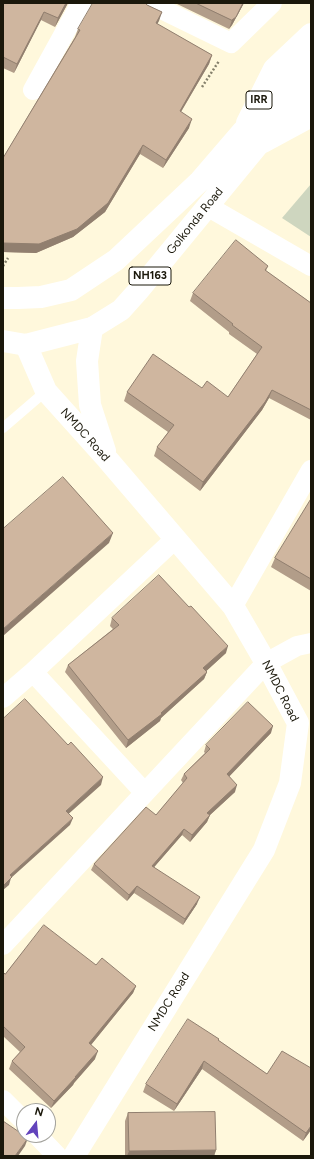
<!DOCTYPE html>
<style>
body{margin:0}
#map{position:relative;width:314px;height:1159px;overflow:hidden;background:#fff8dc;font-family:Figtree,sans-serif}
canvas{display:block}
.frame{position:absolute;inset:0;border:4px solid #1b180b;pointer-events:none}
.north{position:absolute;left:16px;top:1103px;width:40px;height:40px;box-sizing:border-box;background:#fff;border:1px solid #a4a39d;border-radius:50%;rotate:16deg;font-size:11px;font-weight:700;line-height:16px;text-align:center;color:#1b180b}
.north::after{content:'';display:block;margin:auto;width:14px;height:18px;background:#6243bc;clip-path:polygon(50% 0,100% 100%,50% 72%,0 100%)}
</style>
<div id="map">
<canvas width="314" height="1159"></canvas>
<div class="frame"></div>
<div class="north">N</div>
</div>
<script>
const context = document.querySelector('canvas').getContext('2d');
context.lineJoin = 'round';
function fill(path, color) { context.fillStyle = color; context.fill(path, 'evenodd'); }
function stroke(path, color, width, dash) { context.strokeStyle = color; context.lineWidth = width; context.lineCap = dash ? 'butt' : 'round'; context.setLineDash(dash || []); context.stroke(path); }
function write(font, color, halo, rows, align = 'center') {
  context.font = font + ' Figtree,sans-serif'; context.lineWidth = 3; context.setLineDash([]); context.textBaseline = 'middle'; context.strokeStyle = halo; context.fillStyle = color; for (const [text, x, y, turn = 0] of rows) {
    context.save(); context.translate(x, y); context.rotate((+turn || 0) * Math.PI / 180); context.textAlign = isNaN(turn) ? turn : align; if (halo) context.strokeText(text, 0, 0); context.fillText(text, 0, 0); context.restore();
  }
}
fill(new Path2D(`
 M311,184v53l-29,-19z`), '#ced6bf');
stroke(new Path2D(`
 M202,87l17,-26
 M3,266l5,-8`), '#85806c', 2.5, [2, 2]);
stroke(new Path2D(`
 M3,428l43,-37`), '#fff', 10);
stroke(new Path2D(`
 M149,3l82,40 41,-40
 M33,90l48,-87
 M207,206l104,60
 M233,606l78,-136
 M33,672l112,121
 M3,698l30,-26 142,-133
 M3,945l263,-282 31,-17 14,-3
 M3,1100l21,21
 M37,1135l20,21`), '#fff', 20);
stroke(new Path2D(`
 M92,328l-5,33 3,44 15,46
 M26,345l20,46 62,69 125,146 33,57 32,60 -8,60 -26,67 -190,306`), '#fff', 22);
stroke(new Path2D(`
 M247,123l27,-54 37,-35
 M263,142l48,-26`), '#fff', 22);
stroke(new Path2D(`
 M3,298h15l23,-1 30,-7 45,-30 84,-79 43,-50 46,-49 22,-21
 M3,341l23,4 66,-17 29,-18 17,-19 120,-146 53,-57`), '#fff', 22);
fill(new Path2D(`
 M3,3h65l-13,24 -14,-7 -27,53 -11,-5z
 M175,3h69l-12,22 -3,4z
 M147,5l15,7 -5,12 55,31 -3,9 -28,48 8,16 -26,40 -23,-14 -35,58 -32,25 -37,16 -33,-1v-94l72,-121 3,-8z
 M268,266l-2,5 45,32v117l-42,-22 -7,12 -62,81 -46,-35 3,-9 11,-15 -44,-31 3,-9 75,-4 26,9 29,-43 -28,-20v-2l-39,-31 3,-8z
 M311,499v92l-40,-24 4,-9z
 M112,618l114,35 -20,18 1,1 -3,7 -43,39 -1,3 -34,27 -61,-76 3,-7 45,-36 -3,-3z
 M271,733l-42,43 6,16 -25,23 -3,7 -17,20 -8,-7 -28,32 43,37 -14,21 -49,-32 -7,8 -36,-31 3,-6 62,-49 27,-32 -2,-3 3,-6 21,-21 -1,-1 2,-7z
 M96,965l40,21 -3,7 -42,52 4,14 -21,24 -1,2 -22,23 -42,-39 3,-8 8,-9 -17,-16v-64l2,2z
 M218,1040l49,34 44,-6v62l-8,11 -101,-72 -28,42 -31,-19 3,-8z
 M128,1113l88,37 -2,6h-89v-35z`), '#b29d89');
fill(new Path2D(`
 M66,3h2l-13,24 3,-9z
 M243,3h1l-12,22 -3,4 3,-9z
 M44,12l-3,8 -27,53 3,-9z
 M162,12l-3,9 -6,11 3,-9z
 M212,55l-3,9 -33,56 4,-9z
 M192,119l-3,9 -26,40 3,-8z
 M143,145l-3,9 -35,58 -32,25 -37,16 -33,-1v-9z
 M272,390l-3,8 -7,12 -62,81 3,-9z
 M113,533l-4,10 -106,93v-7z
 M228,646l-2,7 -25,23 2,-8z
 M207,672l-3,7 -43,39 -1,3 -34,27 2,-8 33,-27z
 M273,726l-2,7 -46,48 2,-7z
 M103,777l-2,8 -37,33 2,-7z
 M237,785l-2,7 -25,23 -3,7 -17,20 2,-7 15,-22z
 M73,818l-3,7 -59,53 -2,7 -6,5v-4l7,-11z
 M184,829l-2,6 -33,38 3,-7z
 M137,886l-3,7 -7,8 2,-6z
 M200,897l-3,7 -14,21 2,-6z
 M136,986l-3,7 -47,58 3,-8z
 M98,1051l-3,8 -21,24 -1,2 -22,23 3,-7z
 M204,1061l-2,8 -28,42 3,-7z
 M311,1126v4l-8,11 3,-8z
 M28,1138l-3,8 -7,10h-3z
 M216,1150l-2,6h-87l2,-5z`), '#917f6f');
const building = new Path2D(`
 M3,3h63l-8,15 -14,-6 -27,52 -14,-7z
 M93,3h52l2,2 15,7 -6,11 56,32 -32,56 12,8 -26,41 -23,-15 -35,58 -31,26 -38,15 -36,-1v-85l77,-128 -2,-1z
 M196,3h47l-7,14 -4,3z
 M236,240l32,26 -3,4 46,33v107l-39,-20 -7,12 -62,80 -46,-35 17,-22 -47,-33 26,-38 49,34 5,-7 21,16 34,-50 -30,-22 1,-1 -40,-31z
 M63,477l50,56 -110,96v-100z
 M311,499v80l-36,-21z
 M159,575l30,32 2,-1 37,40 -25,22 4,4 -46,41 1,1 -34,26 -60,-75 51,-40 -7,-7z
 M25,699l43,46 3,-3 32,35 -37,34 7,7 -63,57 2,2 -9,9v-167z
 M248,702l25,24 -46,48 10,11 -30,28 3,2 -18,20 -8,-6 -32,37 48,31 -15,22 -48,-33 -8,9 -35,-31 52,-57 10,8 31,-37 -3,-4 26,-25 -4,-4z
 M44,925l52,40 6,-7 34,28 -47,57 9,8 -23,26h1l-22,24 -42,-40 13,-14 -22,-21v-54l2,2z
 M188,1019l31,20 -1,1 49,34 15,-23 29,17v58l-5,7 -102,-72 -27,43 -31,-20z
 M215,1112l1,38 -87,1 -1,-38z
 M3,1121l25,17 -13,18h-12z`);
fill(building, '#cfb69f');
stroke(building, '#917f6f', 1);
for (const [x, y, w] of [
 [259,100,26],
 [150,276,42]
]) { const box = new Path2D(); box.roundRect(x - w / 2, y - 9, w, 18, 3); context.fillStyle = '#fff'; context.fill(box); stroke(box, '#1b180b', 1); }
write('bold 11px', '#1b180b', null, [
 ["IRR",259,100],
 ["NH163",150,276]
]);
write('12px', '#1b180b', '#fff', [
 ["Golkonda Road",195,221,-51],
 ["NMDC Road",85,435,48],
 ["NMDC Road",280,691,63],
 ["NMDC Road",169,1002,-58]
]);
</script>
